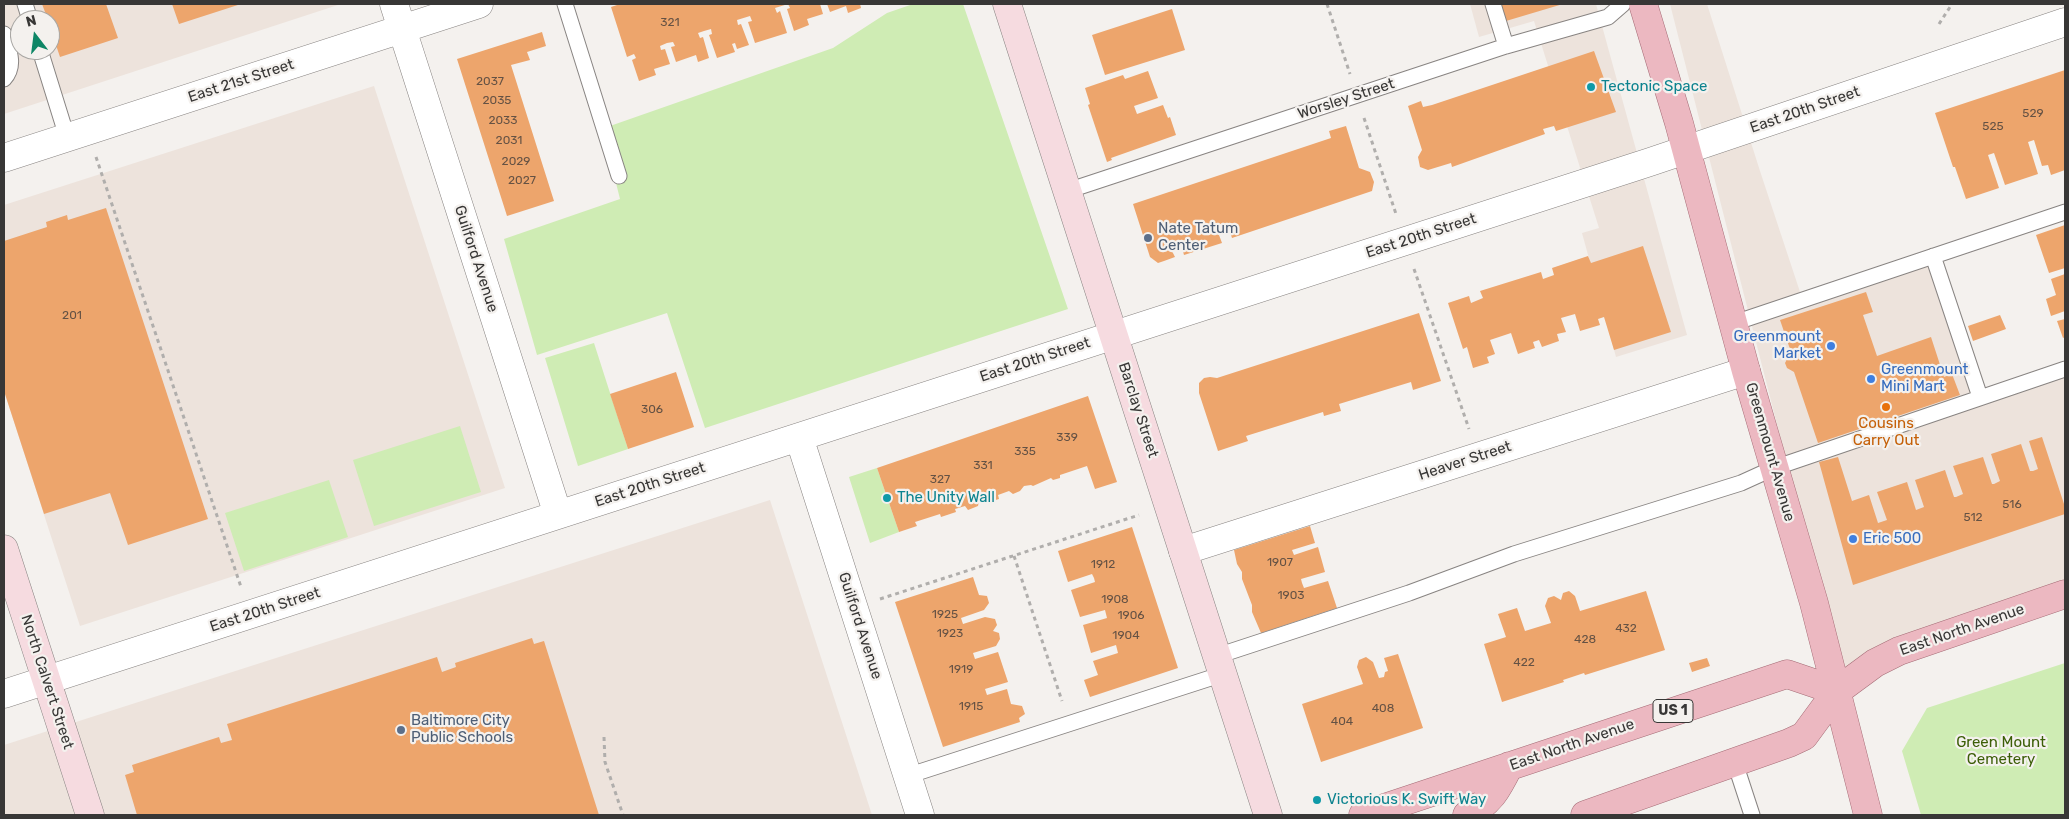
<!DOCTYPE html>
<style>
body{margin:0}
#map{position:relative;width:2069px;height:819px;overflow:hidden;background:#f4f1ee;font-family:Rubik,sans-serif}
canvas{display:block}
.frame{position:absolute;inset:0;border:5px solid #383736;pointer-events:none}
.north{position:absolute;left:10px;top:10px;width:50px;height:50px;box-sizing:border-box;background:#f4f1ee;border:1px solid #a9a7a4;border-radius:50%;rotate:345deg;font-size:14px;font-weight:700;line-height:20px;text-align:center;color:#383736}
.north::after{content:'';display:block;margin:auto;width:18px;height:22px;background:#0e8666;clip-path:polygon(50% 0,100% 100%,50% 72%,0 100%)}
</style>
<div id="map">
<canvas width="2069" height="819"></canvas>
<div class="frame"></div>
<div class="north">N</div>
</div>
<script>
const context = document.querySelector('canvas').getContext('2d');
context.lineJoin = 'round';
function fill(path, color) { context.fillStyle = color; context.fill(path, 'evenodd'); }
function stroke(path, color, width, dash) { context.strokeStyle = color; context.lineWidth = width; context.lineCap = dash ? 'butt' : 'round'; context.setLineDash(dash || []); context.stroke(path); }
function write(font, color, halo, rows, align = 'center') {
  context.font = font + ' Rubik,sans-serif'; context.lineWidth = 4.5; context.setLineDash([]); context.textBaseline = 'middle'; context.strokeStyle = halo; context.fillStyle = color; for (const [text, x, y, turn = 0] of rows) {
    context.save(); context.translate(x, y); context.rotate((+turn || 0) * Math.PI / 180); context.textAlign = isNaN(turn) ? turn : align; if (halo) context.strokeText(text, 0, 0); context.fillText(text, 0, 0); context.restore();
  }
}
fill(new Path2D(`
 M4,4h337l-337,110zM20,20h30v30h-30z
 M1470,4h126l91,331 -71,22 -34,-124 17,-5 -65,-207 -55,16z
 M1670,4h37l53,167 43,130 126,-42 48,140 88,-29v222l-224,84z
 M374,86l131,402 -425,138 -76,-235v-186z
 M770,500l102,315h-868v-70z`), '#ede3dc');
fill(new Path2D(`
 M913,4h50l105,305 -363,119 -38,-115 -130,42 -33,-116 116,-40 -15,-60 5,-13 223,-78 54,-35z
 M594,343l34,106 -50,17 -33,-108z
 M460,426l21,66 -107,34 -21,-66z
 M877,468l22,64 -29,11 -21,-66z
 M329,480l19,57 -104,34 -19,-58z
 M2065,663v152h-144l-19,-64 25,-43z`), '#cfecb4');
fill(new Path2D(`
 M42,4h64l12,34 -58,19 -10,-30v-7h-2z
 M172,4h69l-62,20z
 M620,4h168l-13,4 2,5 3,-2 7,22 -32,10 -7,-21 4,-1 -2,-5 -13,4 1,5 3,-1 8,21 -12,4 -2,-6 -3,1 3,8 -18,6 -8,-23 3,-1 -1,-5 -7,2 -6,2 2,5 3,-1 6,21 -11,4 -2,-7 -20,7 -5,-15 4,-1 -2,-4 -6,1 -7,3 1,4 4,-1 5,15 -16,5 2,6 -17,6 -7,-21 4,-2 -2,-4 -7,3 -16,-50z
 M788,4h32l3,10 -16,5 2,6 -15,6 -7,-22 3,-1z
 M827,4h33l1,4 -13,5 -2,-7 -16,6z
 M1501,4h62l-57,17z
 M1172,9l13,41 -80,25 -13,-40z
 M542,32l4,14 -19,6 3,8 -19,5 43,136 -47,15 -50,-157z
 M1594,51l22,61 -60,19 -2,-5 -11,3 2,5 -93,33 -1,-4 -23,7 -8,-3 -2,-10 4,-7 -14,-44 13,-5 2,6 9,-2z
 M2065,70v100l-14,5 -3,-10 -6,1 -8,-26 -6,2 10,32 -33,11 -11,-32 -6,2 11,33 -33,11 -11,-32h-2l-18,-54z
 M1148,71l10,27 -24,8 3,8 26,-9 5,13 2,-1 6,18 -65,23 1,2 -5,2 -19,-57 2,-1 -5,-16 38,-13 2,4z
 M1346,126l13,42 11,4 4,10 -2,9 -140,47 -2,-6 -11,3 3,8 -38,12 -2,-7 -10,3 3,6 -11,4 -6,2 -8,-6 -17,-53 198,-66 -2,-7z
 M106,208l102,311 -80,26 -18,-52 -66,21 -40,-123v-150l43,-14 -1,-5 21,-7 1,5z
 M2065,225v43l-16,5 -13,-38z
 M1643,246l28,86 -57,18 -10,-33 -6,2 2,6 -20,6 -5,-17 -14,4 5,14 -9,2 2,7 -17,6 -3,-7 -6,2 2,6 -17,6 -7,-21 -21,7 5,14 -8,3 2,6 -16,5 -6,-21 -4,2 -15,-46 21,-7 2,7 12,-5 -3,-7 61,-19 2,7 11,-4 -2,-7 36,-12 3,7z
 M2065,274v37l-14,5 -5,-17 10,-4 -5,-16z
 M1866,292l7,20 -10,3 14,41 54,-19 13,40 8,-3 8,21 -142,48 -24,-71 -7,-4 -2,-5 6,-11 -11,-32z
 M1419,313l22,68 -28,9 -2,-8 -72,22 2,7 -17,5 -1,-4 -77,24 2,5 -30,10 -19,-58v-10l5,-5 6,-1 7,1z
 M2000,315l6,14 -33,12 -5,-15z
 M2065,319v18l-2,1 -6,-17z
 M676,372l18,55 -66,22 -18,-55z
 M1088,396l29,86 -22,7 -8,-23 -27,9v3l-7,2 -2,-2 -18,8 -2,-1 -7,1 -4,5 -7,3 -4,-3 -11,4 1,4 -13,4 -1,-4 -6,2 -1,5 -10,4 -3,-4 -10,3 1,3 -15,5 -1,-3 -25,8 2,4 -18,6 -22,-64z
 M2042,437l23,70v7l-212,71 -34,-123 19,-5 14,44 17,-6 9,28 9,-3 -10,-28 30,-10 9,28 8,-3 -9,-27 30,-10 9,27h2l7,-3 -10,-28 30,-9 9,27h2l6,-3 -9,-27 30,-10 9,27h3l5,-2 -9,-28z
 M1310,526l5,17 -23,7 2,5 24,-8 7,25 -24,7 1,4 2,5 24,-7 9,27 -76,25 -9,-21v-7l-10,-26v-7l-5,-8 -3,-14z
 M1132,527l46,141 -88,29 -6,-17 14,-5 -5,-14 25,-8 -2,-8 -25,8 -8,-28 24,-7 -2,-8 -25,7 -9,-27 24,-8 -1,-4 -2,-4 -24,8 -10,-31z
 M973,577l6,18 8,1 2,7 -5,7 -23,8 2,6 22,-7 10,2 2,6 -4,6 6,2 1,6 -4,7 -23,7 2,6 23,-7 10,30 -23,7 2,6 20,-6 4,15 11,2 3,8 -6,4 1,4 -77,25 -48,-145z
 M1569,591l6,5 5,15 66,-20 19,59 -80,25 -1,-2 -21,7 1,2 -62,20 -18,-58 22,-7 -8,-23 19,-6 8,23 26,-8 -6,-17 3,-8 6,-2 7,4 2,-7z
 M532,638l2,6 10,-3 55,174h-462l-12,-40 9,-3 -2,-7 87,-28 2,6 11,-3 -5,-16 210,-67 5,15 14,-5 -1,-4z
 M1398,654l25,74 -102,34 -19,-58 61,-20 -6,-17 2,-7 7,-3 7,5 6,16 5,-1 1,-5 3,-1 -4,-13z
 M1707,658l3,8 -18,6 -3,-9z`), '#eda56c');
const lane = new Path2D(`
 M25,4l5,16
 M565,4l54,172
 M1493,4l13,42
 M4,34c5,16 12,32 0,45
 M40,50l27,87
 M1067,191l439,-145 102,-29 15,-13
 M1933,256l47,141
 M1734,323l331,-111
 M1217,656l192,-63 105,-39 227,-71 33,-15 291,-99
 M1735,763l17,52
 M907,776l316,-102`);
const street = new Path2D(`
 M394,4l164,511
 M4,158l475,-154
 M799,437l121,378
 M1183,551l563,-180
 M4,694l1646,-532 415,-140`);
const secondary = new Path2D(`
 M1007,4l261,811
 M4,549l86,266`);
const primary = new Path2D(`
 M1643,4l36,119 67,248 68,232 54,212
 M1363,815l424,-141 50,17
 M1467,815c24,-13 30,-25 42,-49
 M1585,815l204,-72 15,-7 33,-45 38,-28 24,-12 166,-57`);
stroke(lane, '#888482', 17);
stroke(street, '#888482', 29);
stroke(secondary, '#888482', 29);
stroke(primary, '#a56c76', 29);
stroke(new Path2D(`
 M1327,4l23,70
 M1939,24l13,-20
 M1364,118l32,96
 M96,157l145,430
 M1414,269l55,160
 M1014,556l48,145
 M880,599l259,-84
 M604,737l1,25 18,53`), '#b0aeac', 3, [4, 4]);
stroke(lane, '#fff', 15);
stroke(street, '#fff', 28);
stroke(secondary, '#f6dbe0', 28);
stroke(primary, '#ecb8c1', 28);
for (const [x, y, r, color] of [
 [1591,87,5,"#0f9aa8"],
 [1148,238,5,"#5c6f8a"],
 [1831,346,5,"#3f7fe0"],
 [1871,379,5,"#3f7fe0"],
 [1886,407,5,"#e8710a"],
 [887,498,5,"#0f9aa8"],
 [1853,539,5,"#3f7fe0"],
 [401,730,5,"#5c6f8a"],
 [1317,800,5,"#0f9aa8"]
]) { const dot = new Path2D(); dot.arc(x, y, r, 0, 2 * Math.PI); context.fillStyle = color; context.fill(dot); stroke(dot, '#f4f1ee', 2); }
write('12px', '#655244', null, [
 ["321",670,23],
 ["2037",490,82],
 ["2035",497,101],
 ["529",2033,114],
 ["2033",503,121],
 ["525",1993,127],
 ["2031",509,141],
 ["2029",516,162],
 ["2027",522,181],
 ["201",72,316],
 ["306",652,410],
 ["339",1067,438],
 ["335",1025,452],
 ["331",983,466],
 ["327",940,480],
 ["516",2012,505],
 ["512",1973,518],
 ["1907",1280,563],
 ["1912",1103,565],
 ["1903",1291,596],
 ["1908",1115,600],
 ["1925",945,615],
 ["1906",1131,616],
 ["432",1626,629],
 ["1923",950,634],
 ["1904",1126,636],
 ["428",1585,640],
 ["422",1524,663],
 ["1919",961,670],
 ["1915",971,707],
 ["408",1383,709],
 ["404",1342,722]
]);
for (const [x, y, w] of [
 [1673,711,40]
]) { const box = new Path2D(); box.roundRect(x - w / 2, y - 11.5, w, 23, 4); context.fillStyle = '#f4f1ee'; context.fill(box); stroke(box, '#383736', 1); }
write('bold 14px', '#383736', null, [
 ["US 1",1673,711]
]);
write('15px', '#383736', '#f4f1ee', [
 ["East 21st Street",241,81,-18],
 ["Worsley Street",1346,99,-18],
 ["East 20th Street",1805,110,-19],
 ["East 20th Street",1421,236,-18],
 ["Guilford Avenue",476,259,72],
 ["East 20th Street",1035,360,-18],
 ["Barclay Street",1138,410,72],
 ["Greenmount Avenue",1770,452,74],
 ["Heaver Street",1465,461,-18],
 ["East 20th Street",650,485,-18],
 ["East 20th Street",265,610,-18],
 ["Guilford Avenue",860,626,72],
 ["East North Avenue",1962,630,-19],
 ["North Calvert Street",47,682,72],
 ["East North Avenue",1572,745,-19]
]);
write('15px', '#0d838f', '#f4f1ee', [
 ["Tectonic Space",1601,87],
 ["The Unity Wall",897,498],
 ["Victorious K. Swift Way",1327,800]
], 'left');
write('15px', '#4e5e75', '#f4f1ee', [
 ["Nate Tatum",1158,229],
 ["Center",1158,246],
 ["Baltimore City",411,721],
 ["Public Schools",411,738]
], 'left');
write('15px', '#366cbe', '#f4f1ee', [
 ["Greenmount",1821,337,"right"],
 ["Market",1821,354,"right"],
 ["Greenmount",1881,370],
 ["Mini Mart",1881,387],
 ["Eric 500",1863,539]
], 'left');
write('15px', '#c56008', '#f4f1ee', [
 ["Cousins",1886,424],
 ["Carry Out",1886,441]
]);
write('15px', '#3c5e07', '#f4f1ee', [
 ["Green Mount",2001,743],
 ["Cemetery",2001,760]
]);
</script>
